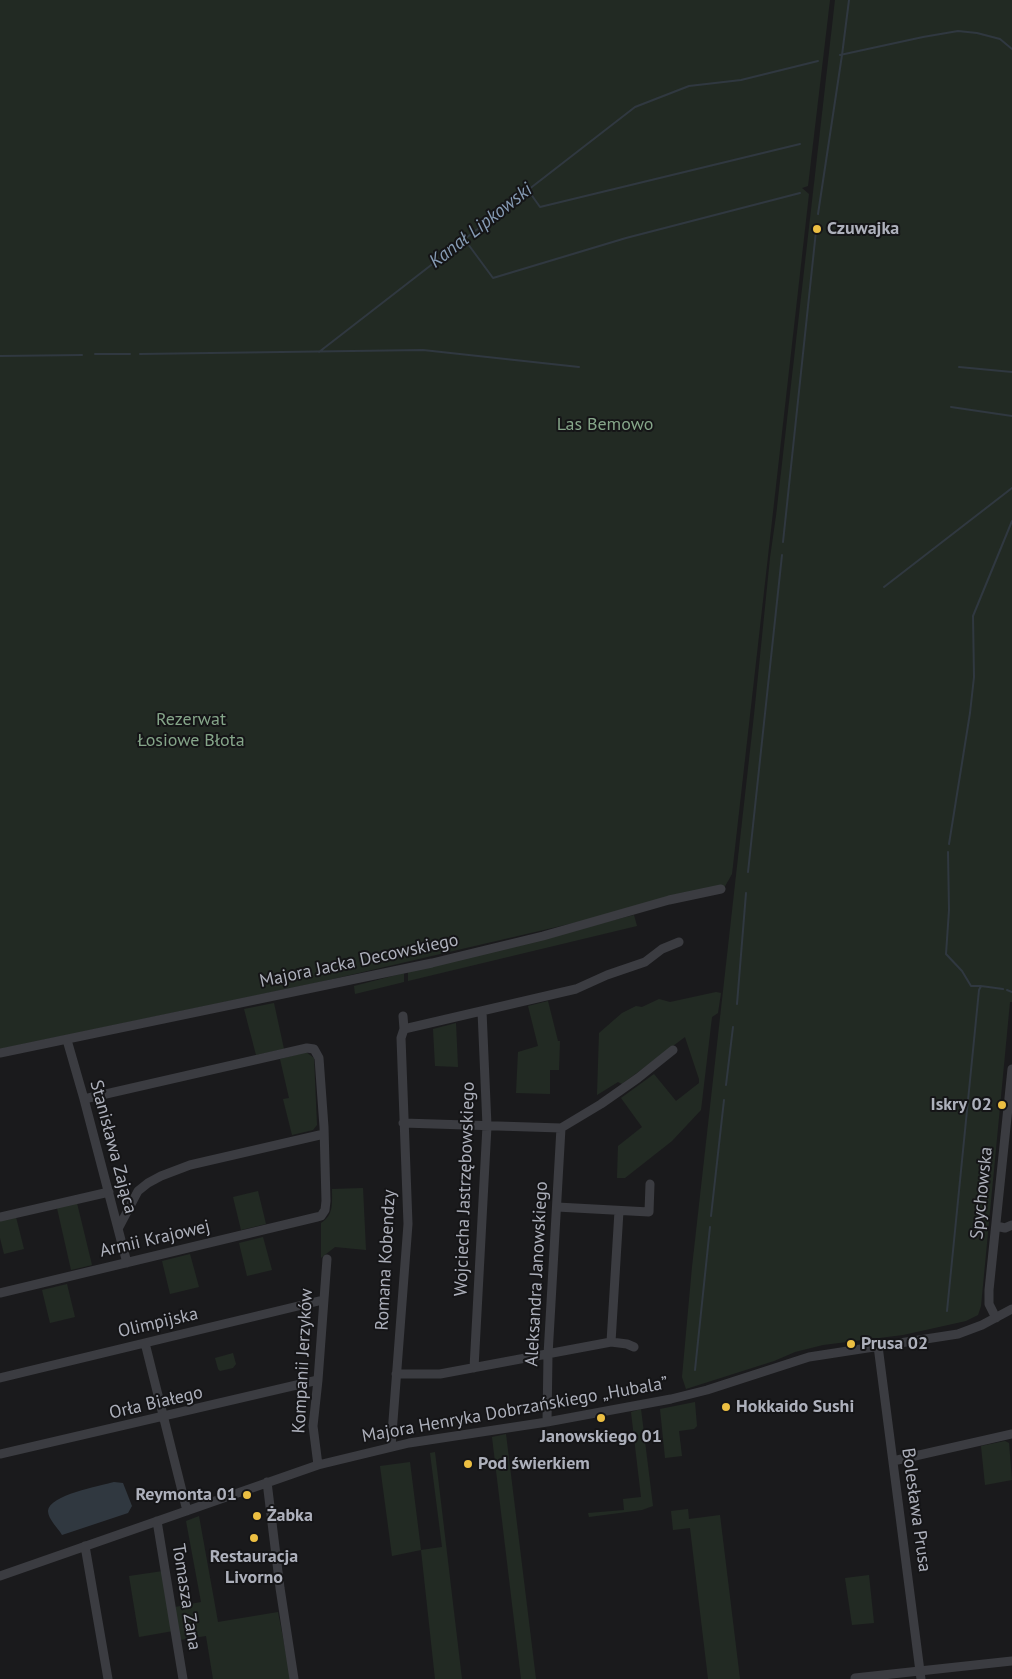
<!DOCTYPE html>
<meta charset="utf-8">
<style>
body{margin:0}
canvas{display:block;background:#1a1a1c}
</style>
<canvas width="1012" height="1679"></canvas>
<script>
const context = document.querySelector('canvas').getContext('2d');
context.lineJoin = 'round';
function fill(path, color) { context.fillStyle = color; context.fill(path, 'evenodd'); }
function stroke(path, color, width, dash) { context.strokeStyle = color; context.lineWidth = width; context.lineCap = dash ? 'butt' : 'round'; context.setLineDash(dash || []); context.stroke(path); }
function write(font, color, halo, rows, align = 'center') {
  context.font = font + ' "PT Sans",sans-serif'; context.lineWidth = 4; context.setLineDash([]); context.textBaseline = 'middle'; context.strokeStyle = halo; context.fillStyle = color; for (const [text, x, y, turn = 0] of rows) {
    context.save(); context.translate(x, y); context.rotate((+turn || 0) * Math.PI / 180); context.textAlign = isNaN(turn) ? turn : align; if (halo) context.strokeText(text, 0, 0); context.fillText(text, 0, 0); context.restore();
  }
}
fill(new Path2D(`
 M0,0h830l-22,186 -6,2 7,6 -77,680 -8,14 -404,94 -320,67z
 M835,0h177v1002h-2l-29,304 -3,9 -12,6 -63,14 -80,10 -28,7 -21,9 -88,28 -4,-12 10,-110 62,-552 16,-157 6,-42z
 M634,915l3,11 -229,55v-9z
 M404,973v9l-49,12 -1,-8z
 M716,992l5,1 -3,20 -6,4 -11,93 -29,31 -47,37h-8l1,-32 24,-19 -21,-29 33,-24 22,27 23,-18v-4l-14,-42 -63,47 -4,-2 -21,13 2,-62 23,-20 14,-7 6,1 17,-8 11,3z
 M548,1001l10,40h2l-1,29h-9v24l-34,-1 2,-41 20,-6 -10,-40z
 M274,1003l10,46 -28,6 -12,-46z
 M456,1023l2,44 -23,-1 -2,-37z
 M306,1052l8,6 3,67 -4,5 -21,5 -9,-36 6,-1 -9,-39z
 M363,1188l3,62 -31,-3 -14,11v-35c13,-8 11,-20 11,-34z
 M258,1191l8,33 -25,6 -8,-33z
 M77,1203l15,62 -21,5 -14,-62z
 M16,1217l8,32 -20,5 -4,-16v-17z
 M263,1237l9,33 -25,6 -8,-33z
 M190,1254l9,33 -29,7 -8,-33z
 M67,1284l8,33 -25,6 -8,-33z
 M233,1353l3,11 -3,4 -13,3 -2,-2 -3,-11z
 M695,1402l2,24 -3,3 -15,2 3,25 -17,2 -5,-49z
 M641,1409l12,97 -11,4 -53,7 -1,-4 36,-3 -1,-11 18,-2 -10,-85z
 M506,1434l30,245h-15l-29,-242z
 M1005,1441l4,2 3,37 -27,5 -4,-39z
 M435,1452l27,227h-27l-14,-129 -29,6 -12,-90 30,-4 11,88 21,-3 -12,-94z
 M688,1509l1,10 31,-4 20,164h-32l-18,-151 -17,2 -2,-19z
 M199,1516l19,106 60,-10 13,67h-78l-7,-43 -26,4 -5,-33 26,-5 -15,-81z
 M163,1571l10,60 -34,6 -10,-61z
 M869,1575l5,48 -22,2 -7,-47z`), '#222a23');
fill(new Path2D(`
 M114,1482l9,1 9,23 -4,7 -66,22c-4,-7 -14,-16 -14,-24 1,-16 52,-25 66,-29z`), '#303840');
stroke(new Path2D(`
 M840,55l83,-18 35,-6 19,2 23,6 12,10
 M528,190l12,17 260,-63
 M818,214l24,-159 7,-55
 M465,240l28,38 133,-40 174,-45
 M319,352l316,-245 54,-21 52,-6 77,-19
 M95,354h35
 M140,354l283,-4 156,17
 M0,356l82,-1
 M959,367l53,5
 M951,407l61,9
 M783,542l33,-311
 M884,587l128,-99
 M949,844l21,-131 4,-36 -1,-61 39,-95
 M948,852l1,58 -3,44 16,17 9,15h10l22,3
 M748,872l34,-317
 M1007,990l5,2
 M737,1004l9,-111
 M726,1085l7,-58
 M711,1216l13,-116
 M947,1311l32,-321 2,-4
 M695,1370l15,-143`), '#303840', 2);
stroke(new Path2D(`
 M404,1029l172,-40 31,-14 38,-13 17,-13 17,-7
 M67,1040l17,59 43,164
 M0,1053l432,-90 111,-27 126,-36 52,-11
 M403,1123l158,5
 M561,1128l40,-24 37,-26 35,-28
 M557,1207l92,5 1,-28
 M0,1217l109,-25
 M996,1226l9,2 7,-3
 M118,1229l20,-38 10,-8 13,-7 29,-11 134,-31
 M0,1293l317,-76 4,-1 4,-6 1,-9 -2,-74 -5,-69 -5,-9 -7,-1 -223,51
 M996,1318l-7,-14v-14l23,-221
 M611,1342l8,-131
 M145,1343l42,168
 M878,1346l43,333
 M474,1368l13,-242 -5,-115
 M396,1374h44l171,-32 16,2 7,3
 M0,1378l323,-78
 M547,1422l1,-67 13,-227
 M391,1447l17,-223 -7,-186 3,-9 -1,-13
 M0,1454l318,-74
 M893,1461l119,-27
 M318,1465l-5,-39 5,-46 9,-121
 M267,1482l13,106 14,91
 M157,1521l26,158
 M85,1546l23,133
 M0,1576l318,-111 91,-22 138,-21 124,-23 36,-9 102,-33 149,-23 24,-9 30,-16
 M855,1678l157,-17`), '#3b3c41', 9);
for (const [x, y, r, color] of [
 [817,229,5,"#ecbf42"],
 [1002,1105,5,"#ecbf42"],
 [851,1344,5,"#ecbf42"],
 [726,1407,5,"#ecbf42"],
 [601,1418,5,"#ecbf42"],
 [468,1464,5,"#ecbf42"],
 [247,1495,5,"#ecbf42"],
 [257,1516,5,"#ecbf42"],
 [254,1538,5,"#ecbf42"]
]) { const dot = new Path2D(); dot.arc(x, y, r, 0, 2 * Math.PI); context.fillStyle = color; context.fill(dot); stroke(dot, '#151517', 2); }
write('bold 18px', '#adb0bb', '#151517', [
 ["Czuwajka",827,229],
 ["Iskry 02",992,1105,"right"],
 ["Prusa 02",861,1344],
 ["Hokkaido Sushi",736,1407],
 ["Janowskiego 01",601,1437,"center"],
 ["Pod świerkiem",478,1464],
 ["Reymonta 01",237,1495,"right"],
 ["Żabka",267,1516],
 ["Restauracja",254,1557,"center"],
 ["Livorno",254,1578,"center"]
], 'left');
write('18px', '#85a589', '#151517', [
 ["Las Bemowo",605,425],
 ["Rezerwat",191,720],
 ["Łosiowe Błota",191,741]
]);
write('18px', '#adb0bb', '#151517', [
 ["Majora Jacka Decowskiego",359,961,-12],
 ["Stanisława Zająca",113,1147,75],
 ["Wojciecha Jastrzębowskiego",465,1189,-88],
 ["Spychowska",982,1193,-84],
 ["Armii Krajowej",155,1239,-13],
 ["Romana Kobendzy",386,1260,-87],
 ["Aleksandra Janowskiego",537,1274,-87],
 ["Olimpijska",158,1323,-13],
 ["Kompanii Jerzyków",303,1361,-87],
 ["Orła Białego",156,1403,-13],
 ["Majora Henryka Dobrzańskiego „Hubala”",515,1410,-10],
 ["Bolesława Prusa",916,1510,82],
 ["Tomasza Zana",186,1597,81]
]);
write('italic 19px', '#869bb4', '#151517', [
 ["Kanał Lipkowski",481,226,-38]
]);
</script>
